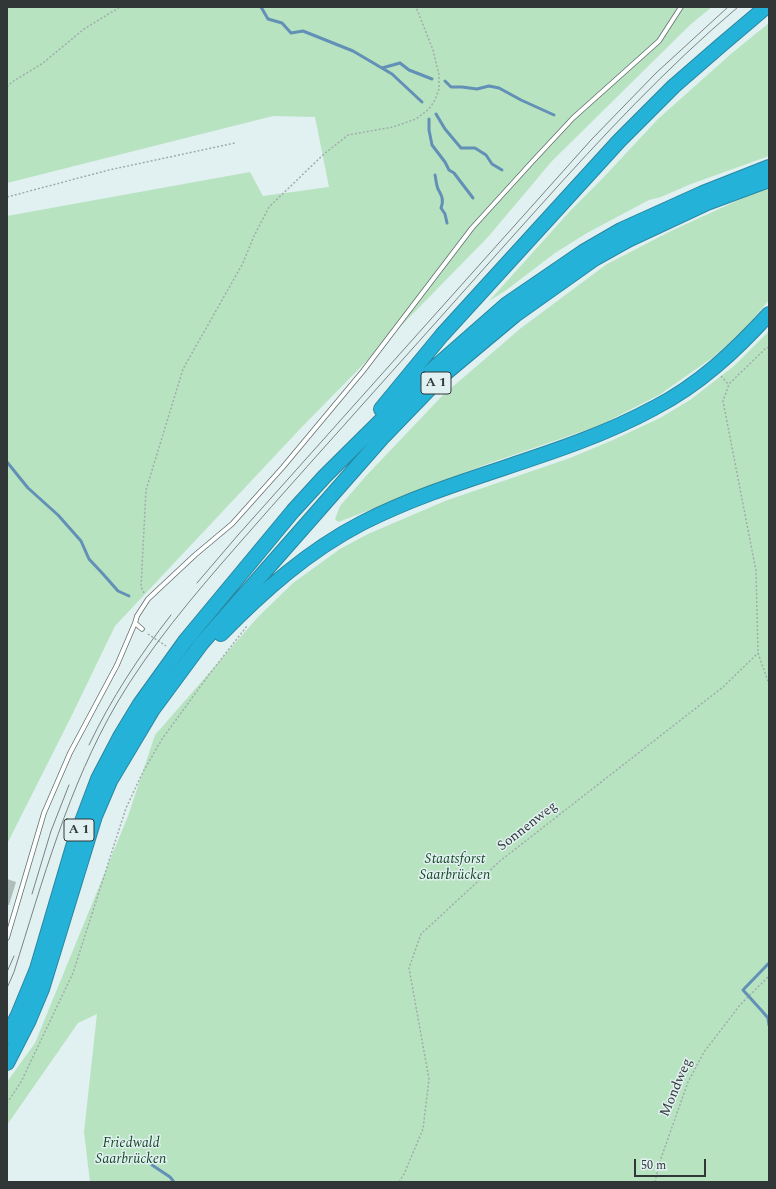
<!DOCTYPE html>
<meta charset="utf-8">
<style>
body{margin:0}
#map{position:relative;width:776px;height:1189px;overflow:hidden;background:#e1f0f0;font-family:Spectral,serif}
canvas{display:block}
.frame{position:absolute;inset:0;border:8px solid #313637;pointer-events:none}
.scale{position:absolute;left:634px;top:1159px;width:72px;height:18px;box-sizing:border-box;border:2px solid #313637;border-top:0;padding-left:5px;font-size:12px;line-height:14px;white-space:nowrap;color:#313637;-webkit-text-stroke:3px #e1f0f0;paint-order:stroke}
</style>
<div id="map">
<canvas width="776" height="1189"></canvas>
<div class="frame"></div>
<div class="scale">50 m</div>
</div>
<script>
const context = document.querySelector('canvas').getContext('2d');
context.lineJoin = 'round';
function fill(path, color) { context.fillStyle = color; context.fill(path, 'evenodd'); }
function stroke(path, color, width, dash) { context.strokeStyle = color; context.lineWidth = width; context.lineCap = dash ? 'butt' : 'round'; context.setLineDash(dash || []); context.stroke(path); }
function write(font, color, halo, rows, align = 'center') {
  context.font = font + ' Spectral,serif'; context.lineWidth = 3; context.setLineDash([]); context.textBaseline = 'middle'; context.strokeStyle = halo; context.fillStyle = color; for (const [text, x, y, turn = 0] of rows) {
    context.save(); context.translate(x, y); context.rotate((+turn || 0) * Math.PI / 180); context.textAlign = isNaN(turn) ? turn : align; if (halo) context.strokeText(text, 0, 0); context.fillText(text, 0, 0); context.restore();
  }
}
fill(new Path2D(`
 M7,7h705l-21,17 -139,137 -64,76 -188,192 -185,197 -44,91 -64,127v-628l243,-44 13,24 66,-9 -14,-70 -42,-1 -266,67z
 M769,23v133l-78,28 -30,13 -12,3 -62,33 -32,20 -50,38 -16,10 82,-91 30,-30 57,-61 74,-66z
 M769,188v112l-25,30 -32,28 -53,37 -61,31 -111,38 -138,54 -11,4 -3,-3 5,-13 25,-29 78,-82 78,-67 86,-64 64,-33 83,-38z
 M769,331v851h-679l-6,-50 13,-118 -19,9 -71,102v-43l28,-39 93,-227 27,-81 102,-117 36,-35 47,-34 28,-15 77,-33 125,-43 43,-18 47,-22 30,-18 44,-34z`), '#b8e3c1');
stroke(new Path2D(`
 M261,7l7,12 14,4 9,10 12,-2 50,20 39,23 30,28
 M382,68l18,-5 9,7 23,9
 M445,81l6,6h11l15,2 12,-3 10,2 22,12 33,15
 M436,114l9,15 16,19h14l11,7 6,9 10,6
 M429,119v11l3,15 13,17 4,8 5,3 19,25
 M435,175c1,4 1,9 3,14 4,7 6,11 3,19l4,6 2,9
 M7,462l21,26 30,27 23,26 8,18 14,15 15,17 11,5
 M769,963l-26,27 19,21 6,7 1,7
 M152,1165l18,12 4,5`), '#6290b6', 3);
fill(new Path2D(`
 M7,879l9,3 -7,23h-2z`), '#afbcb8');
const service = new Path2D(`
 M142,629l-7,-6 2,-7 11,-17 47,-44 37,-31 51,-57 80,-96 109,-143 60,-66 41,-44 86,-77 22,-34
 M7,938l37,-125 26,-60 47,-88 18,-42`);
const motorway = new Path2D(`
 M381,409l61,-74 177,-194 55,-55 46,-40 46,-39
 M221,634c42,-43 87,-83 141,-111 94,-48 200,-65 292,-115 45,-23 81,-57 115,-94
 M7,1037l11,-22 19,-46 38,-129 23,-61 22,-42 20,-33 46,-64 107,-129 32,-35 108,-107 74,-65 76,-52 38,-22 82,-37 66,-26
 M7,1063l22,-43 13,-31 53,-173 15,-35 43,-72 48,-65 181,-206 60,-62 73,-61 79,-56 34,-19 79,-37 62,-23`);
stroke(service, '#616e6e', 5.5);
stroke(motorway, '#2987a0', 16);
stroke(new Path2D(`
 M7,87l5,-5 31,-19 41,-34 36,-22
 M7,197l102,-27 126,-27
 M769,347l-4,2 -36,35 -6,17 33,170 2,82 11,31
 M721,376l7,8
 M144,593l-3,-6 5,-97 37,-121 60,-106 11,-27 15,-29 55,-53 24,-19 45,-8 23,-8 13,-10 6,-9 4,-11v-14l-6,-25 -17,-43
 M148,634l18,12
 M7,1103l14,-21 52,-109 53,-165 17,-36 19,-33 46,-63 39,-50
 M399,1182l5,-8 19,-45 6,-50 -20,-111 12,-34 79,-73 223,-174 35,-34
 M655,1182l4,-18 29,-82 16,-30 36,-47 29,-29`), '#a0acac', 1.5, [2, 2]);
stroke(service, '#fff', 4);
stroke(motorway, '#25b2d8', 14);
stroke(new Path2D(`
 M197,583l41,-48 353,-395 65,-67 72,-66
 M89,745c22,-46 50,-89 82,-130
 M32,894l19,-63 18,-46
 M7,972l7,-16
 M7,988l7,-16c29,-92 54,-185 103,-269 33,-56 76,-107 119,-156 47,-54 95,-107 143,-161 53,-59 106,-119 160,-179 63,-70 127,-139 199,-200`), '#7a8383', 1);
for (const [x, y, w] of [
 [436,383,30],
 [79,830,30]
]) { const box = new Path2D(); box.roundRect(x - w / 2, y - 11, w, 22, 3); context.fillStyle = '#e1f0f0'; context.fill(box); stroke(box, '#313637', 1); }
write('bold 13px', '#313637', null, [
 ["A 1",436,383],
 ["A 1",79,830]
]);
write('14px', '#313637', '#e1f0f0', [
 ["Sonnenweg",528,827,-38],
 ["Mondweg",677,1088,-67]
]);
write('italic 14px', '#164825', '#e1f0f0', [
 ["Staatsforst",455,860],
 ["Saarbrücken",455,876],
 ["Friedwald",131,1144],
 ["Saarbrücken",131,1160]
]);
</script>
